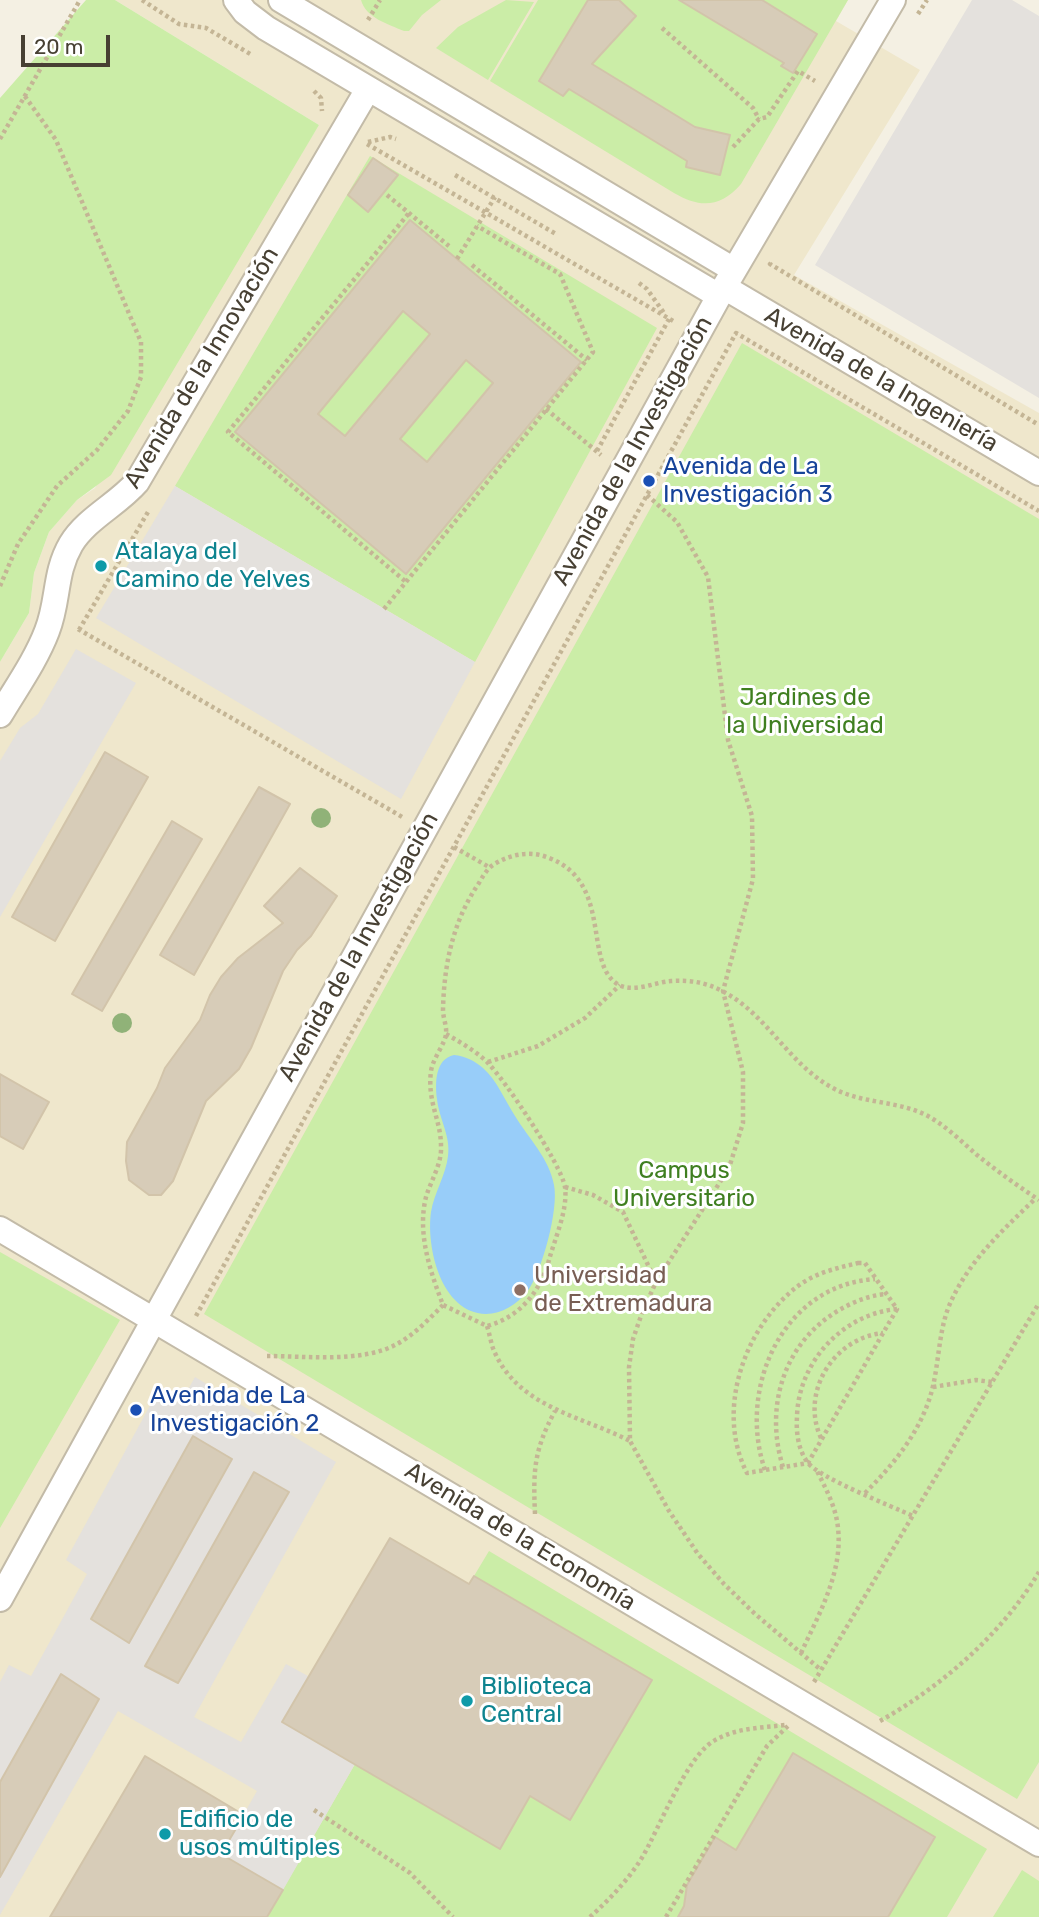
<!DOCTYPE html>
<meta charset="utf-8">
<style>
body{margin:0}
#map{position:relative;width:1039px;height:1917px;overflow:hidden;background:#f4f0e3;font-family:Rubik,sans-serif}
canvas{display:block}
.scale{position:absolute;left:21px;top:35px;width:89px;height:32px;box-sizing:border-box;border:4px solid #474033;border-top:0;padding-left:9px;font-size:21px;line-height:24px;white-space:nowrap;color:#474033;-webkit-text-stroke:5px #fff;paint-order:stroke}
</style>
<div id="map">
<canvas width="1039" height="1917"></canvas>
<div class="scale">20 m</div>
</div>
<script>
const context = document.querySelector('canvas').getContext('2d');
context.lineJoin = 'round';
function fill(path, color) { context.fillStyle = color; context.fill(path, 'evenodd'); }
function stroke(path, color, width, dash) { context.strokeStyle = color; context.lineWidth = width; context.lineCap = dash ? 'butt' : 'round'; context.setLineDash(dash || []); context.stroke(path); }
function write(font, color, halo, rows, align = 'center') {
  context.font = font + ' Rubik,sans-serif'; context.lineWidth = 6; context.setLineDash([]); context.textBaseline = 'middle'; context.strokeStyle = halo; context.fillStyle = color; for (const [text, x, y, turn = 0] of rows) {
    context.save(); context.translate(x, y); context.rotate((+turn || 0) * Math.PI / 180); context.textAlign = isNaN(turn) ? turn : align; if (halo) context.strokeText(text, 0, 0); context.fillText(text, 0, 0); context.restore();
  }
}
fill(new Path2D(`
 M115,0h733l-12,21 84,49 -126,205 245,138v1504h-1039v-1255l29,-49 5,-40 15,-41 28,-32 18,-12 224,-363z`), '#efe7cc');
fill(new Path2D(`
 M86,0h29l204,125 -208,350 -34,25 -28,32 -15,41 -5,40 -29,49v-564z
 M361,0h80l-19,15 -13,16h-5c-16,-7 -38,-13 -43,-31z
 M506,0l28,2 -46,78 -52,-32 22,-21z
 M538,0h310l-107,184c-21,24 -41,24 -67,9l-184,-112z
 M370,156l287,172 -182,334 -300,-176z
 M742,343l297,176v1243l-22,37 -813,-485z
 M0,1252l120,68 -120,208z
 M489,1551l498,298 -40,68h-680l88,-153 145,84 30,-52 40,23 82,-139 -178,-104z
 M1022,1870l17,11v36h-46z`), '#cbeda7');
fill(new Path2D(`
 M972,0h40l27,16v382l-224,-133z
 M175,486l300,176 -74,137 -305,-181z
 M76,649l60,34 -136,234v-156l20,-33 18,-14z
 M195,1377l141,85 -142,255 47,25 45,-78 22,12 -26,46 73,42 -72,126 -62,-36 36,-63 -139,-80 -118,204v-233l9,-17 22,11 56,-102 -21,-14 93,-171 23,11z`), '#e4e1dd');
fill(new Path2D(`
 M454,1055c11,1 21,6 29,13 14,12 22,33 32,48 14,23 34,42 39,69 5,24 -12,87 -27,107 -10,12 -25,22 -41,22 -45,-1 -60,-67 -55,-102 3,-19 15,-37 17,-56 3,-20 -9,-37 -11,-57 -2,-16 -2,-40 17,-44z`), '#98cdf9');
const building = new Path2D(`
 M588,0h31l17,16 -44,48 103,63 35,8 -10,40 -34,-8 1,-6 -118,-72 -6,7 -24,-15z
 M679,0h83l55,34 -24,39 -12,-7 3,-3z
 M373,158l25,17 -30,37 -20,-17z
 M410,220l171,142 -175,212 -171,-142zM403,311l27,23 -85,102 -27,-22zM466,360l27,23 -66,79 -27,-23z
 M105,752l43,25 -93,164 -43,-24z
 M259,787l31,17 -96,171 -34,-20z
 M172,821l30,18 -100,172 -30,-17z
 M300,868l37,28 -26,40 -14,14 -14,21 -32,77 -12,21 -33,32 -33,80 -12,14h-12l-20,-15 -3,-19 1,-19 30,-54 8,-20 35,-48 10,-25 11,-18 17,-19 45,-35 -19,-17z
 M0,1074l49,28 -26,47 -23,-13z
 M193,1436l39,23 -103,184 -38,-24z
 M254,1472l35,20 -111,191 -33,-17z
 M390,1538l79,46 5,-8 178,104 -82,140 -40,-24 -30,53 -218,-127z
 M61,1674l38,25 -99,178v-95z
 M793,1753l142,84 -47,80h-210l6,-11 3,-21 28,-48 21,13z
 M145,1756l99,59 -23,39 62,36 -16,27h-217z`);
fill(building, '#d7ccb8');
stroke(building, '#d2c4aa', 2);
const minor = new Path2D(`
 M236,0l9,12 21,16 453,268
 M281,0l453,270
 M724,287l315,186
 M0,715c16,-27 36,-55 47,-84 12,-30 7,-58 24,-87 16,-26 46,-39 66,-62l231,-393
 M0,1229l1039,615
 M0,1599l719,-1303 174,-296`);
stroke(minor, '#c3bba8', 28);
stroke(new Path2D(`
 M142,0l37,24 27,4 46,27
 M918,14l9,-14
 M368,20l12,-20
 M662,28l91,80 6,11
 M314,91l7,7 1,13
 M0,139l80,-139
 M368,142l22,-5 6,2
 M367,144l308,178
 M733,147l26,-28 8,-2 31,-46 17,10
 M455,175l101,59
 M387,195l62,51
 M457,259l38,-62
 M771,263l-1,1 269,161
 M472,265l115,95
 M639,283l8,6 17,24
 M546,409l55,46
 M597,451l72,-132
 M647,495l30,27 31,55 20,163 24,76 1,63 -30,112 20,81v51l-14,45 -73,114 -14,31 -9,26 -4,28 1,74 39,70 29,43 26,30 30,29 67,57
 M405,581l-177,-149 181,-219
 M0,586l18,-42 39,-58 40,-36 31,-39 13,-34v-35l-85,-202 -32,-45
 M384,609l209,-257 -33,-78 -83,-48
 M78,629l326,189
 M79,630l69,-118
 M454,847l35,20
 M446,1034c14,8 28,16 40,27 18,17 75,103 79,126 3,23 -10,51 -16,73 -9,32 -29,57 -62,66l-44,-21c-13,-34 -26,-72 -17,-108 5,-17 16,-33 15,-51 0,-26 -14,-44 -10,-75 2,-13 14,-27 15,-37 1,-8 -3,-16 -3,-24 1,-46 10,-89 36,-127 4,-7 8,-14 14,-18 17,-11 38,-15 56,-7 65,24 33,107 70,127 16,8 36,-3 52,-4 19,-1 34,1 51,10 44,22 65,71 109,96 29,17 65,13 95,28 19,10 35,26 51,40 20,16 41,31 62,45
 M488,1062l50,-16 47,-28 35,-33
 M565,1187l28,8 30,17 33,70
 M858,1263h7l32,46 -89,154 -61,10c-32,-62 -3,-146 51,-187 17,-13 39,-18 60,-23z
 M897,1309c-55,5 -99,54 -100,108 -1,15 1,33 11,46 12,15 83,43 105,53
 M196,1316l540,-983 303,178
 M487,1326c3,9 4,19 8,27 25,55 87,63 135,88
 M267,1356c39,0 96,7 130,-12 17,-9 32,-25 46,-39
 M933,1387l43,-7 16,2
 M821,1438c-21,-45 12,-100 62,-105
 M783,1467c-19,-61 1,-126 58,-158 14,-8 30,-14 46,-15
 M765,1470c-28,-81 17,-185 110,-191
 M865,1493c30,-30 58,-64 68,-107 6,-26 6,-55 16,-80 19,-45 53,-75 87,-108
 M535,1514c-2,-44 -1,-64 20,-103
 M801,1653c18,-39 42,-81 37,-125 -2,-21 -12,-39 -21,-57
 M814,1682l225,-379
 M880,1721c62,-35 122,-87 159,-149
 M314,1810l96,63 43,44
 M590,1917c20,-18 39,-38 53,-61 16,-28 43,-97 69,-114 22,-14 47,-14 73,-17
 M666,1917l101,-171 22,-21`), '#c4b595', 4.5, [3.5, 3.5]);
stroke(minor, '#fff', 24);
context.fillStyle = '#90b278';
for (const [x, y] of [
 [321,818],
 [122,1023]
]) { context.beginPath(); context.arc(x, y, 10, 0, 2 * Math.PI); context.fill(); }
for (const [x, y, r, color] of [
 [649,481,7,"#1a4fb4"],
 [101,566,7,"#0f9aa8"],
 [520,1290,7,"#8d6e63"],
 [136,1410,7,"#1a4fb4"],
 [467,1701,7,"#0f9aa8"],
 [165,1834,7,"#0f9aa8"]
]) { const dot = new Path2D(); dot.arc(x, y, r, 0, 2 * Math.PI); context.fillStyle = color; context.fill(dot); stroke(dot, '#fff', 2.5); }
write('24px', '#474033', '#fff', [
 ["Avenida de la Innovación",202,368,-59],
 ["Avenida de la Ingeniería",881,380,30],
 ["Avenida de la Investigación",633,451,-61],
 ["Avenida de la Investigación",359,947,-61],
 ["Avenida de la Economía",520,1537,31]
]);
write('24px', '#164399', '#fff', [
 ["Avenida de La",663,467],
 ["Investigación 3",663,495],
 ["Avenida de La",150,1396],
 ["Investigación 2",150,1424]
], 'left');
write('24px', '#0d838f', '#fff', [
 ["Atalaya del",115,552],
 ["Camino de Yelves",115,580],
 ["Biblioteca",481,1687],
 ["Central",481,1715],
 ["Edificio de",179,1820],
 ["usos múltiples",179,1848]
], 'left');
write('24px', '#3f7f20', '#fff', [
 ["Jardines de",805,698],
 ["la Universidad",805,726],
 ["Campus",684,1171],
 ["Universitario",684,1199]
]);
write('24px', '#785e54', '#fff', [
 ["Universidad",534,1276],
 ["de Extremadura",534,1304]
], 'left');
</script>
